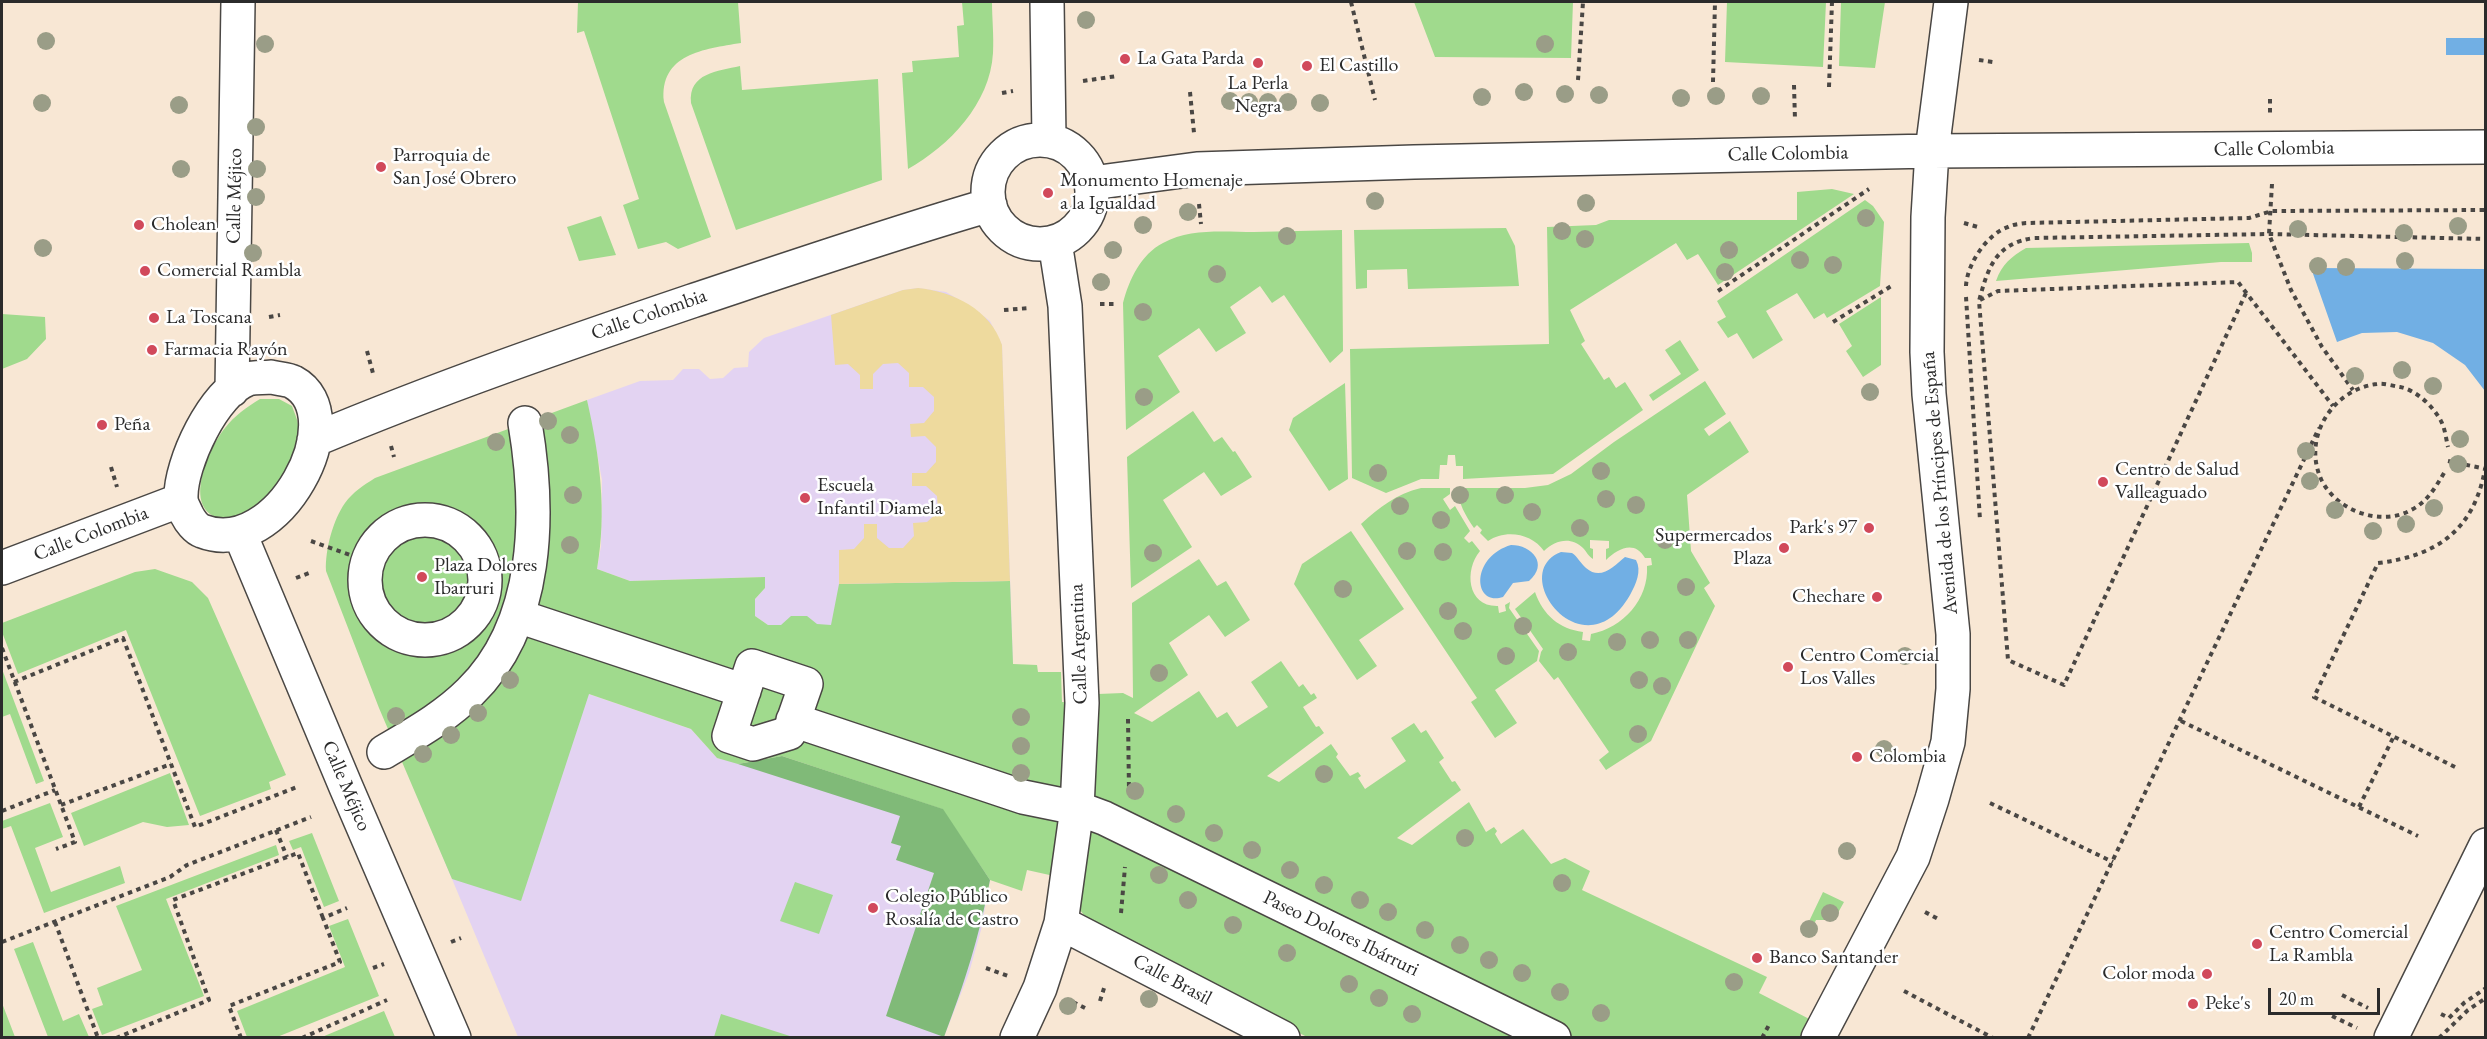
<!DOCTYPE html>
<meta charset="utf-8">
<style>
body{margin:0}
#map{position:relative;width:2487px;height:1039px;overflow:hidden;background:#f8e7d4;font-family:"EB Garamond",serif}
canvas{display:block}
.frame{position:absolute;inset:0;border:3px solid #2b2b2b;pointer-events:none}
.scale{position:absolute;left:2268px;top:988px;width:112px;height:27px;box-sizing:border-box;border:3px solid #2b2b2b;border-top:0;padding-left:8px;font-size:18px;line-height:21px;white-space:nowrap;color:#2b2b2b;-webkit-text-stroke:4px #fff;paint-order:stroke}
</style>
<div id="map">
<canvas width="2487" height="1039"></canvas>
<div class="frame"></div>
<div class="scale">20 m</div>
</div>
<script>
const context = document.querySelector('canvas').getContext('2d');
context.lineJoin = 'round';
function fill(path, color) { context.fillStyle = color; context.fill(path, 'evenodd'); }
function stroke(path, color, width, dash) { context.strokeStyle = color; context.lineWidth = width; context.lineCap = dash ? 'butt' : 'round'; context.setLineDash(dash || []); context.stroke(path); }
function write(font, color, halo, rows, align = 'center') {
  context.font = font + ' "EB Garamond",serif'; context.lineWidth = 5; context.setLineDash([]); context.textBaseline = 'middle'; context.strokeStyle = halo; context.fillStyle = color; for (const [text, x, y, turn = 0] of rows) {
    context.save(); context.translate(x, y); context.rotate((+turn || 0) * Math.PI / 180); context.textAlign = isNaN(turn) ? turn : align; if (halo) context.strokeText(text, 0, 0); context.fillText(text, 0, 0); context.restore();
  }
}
fill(new Path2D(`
 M918,288l28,4 27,16 17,13 12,24 11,319 -182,-39h-63l-13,-9v-17l10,-11 -1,-11 -134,4 -33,-12 4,-23 1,-66 -15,-80 53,-19 33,-1 10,-11h16l11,10 13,-1 11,-10 14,-1 1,-15 15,-14 139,-48z
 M542,678l149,51 26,29 226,51 47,71 -9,50 -12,43 -25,64h-426l-104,-249 20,-10z`), '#e3d3f2');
fill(new Path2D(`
 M578,2h160l3,41c-37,6 -82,11 -77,59l47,135 -33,12 -12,-7 -28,7 -15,-44 16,-6 -55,-168 -7,2z
 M962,2h30c0,16 2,34 1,51 -3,51 -44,93 -85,116l-6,-96 11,-1 -1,-11 47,-4 -2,-31 7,-1z
 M1414,2h159l-2,56 -136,-1z
 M1727,2h99l-3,65 -98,-5z
 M1841,2h44l-10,66 -36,-2z
 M740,66l2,24 136,-11 4,101 -146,50 -45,-127c-3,-30 27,-32 49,-37z
 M1832,189l22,5 -136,91 -20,-31 -11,6 -11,-17 -106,67 15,31 -4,3 23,36 5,-3 7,11 9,-6 18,28 -90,64 -90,5v-13h-7l-1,-11h-7l-1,10h-7l-1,14h-18l-35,14 -34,-15 -2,-129 199,-5 -2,-117 49,-2 13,-5h188v-28z
 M1865,200l8,6 11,16 -4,64 -53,32 -3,-5 -10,6 -17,-26 -31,18 17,29 -30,19 -16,-26 -9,5 -11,-16 9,-5 -9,-16z
 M601,216l15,39 -37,6 -12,-34z
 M1506,228l9,18 4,40 -111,3 -1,-20 -40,1v18l-11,1 -2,-59z
 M1342,230l1,121 -13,12 -46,-68 -12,8 -12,-17 -30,21 16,26 -30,19 -17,-24 -41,28 22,36 -54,38 -3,-127c6,-23 18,-49 40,-60 27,-15 61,-11 91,-11 29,-1 58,-1 88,-2z
 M2249,243l3,10v9h-31l-225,19c6,-17 15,-24 30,-33z
 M1881,297v68l-18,12 -17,-26 6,-5 -13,-22z
 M2,314l43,3 1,22 -19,20 -25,10z
 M1680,340l19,30 -46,31 -4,-6 32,-21 -16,-24z
 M1705,381l21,33 -22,15 5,7 21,-15 19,31 -62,43 4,56 19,32 -6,5 11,18 -64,135 -45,29 -7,-10 10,-8 -51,-75 -4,3 -15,-19 2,-9 2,-3 -28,-40 20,-17c8,23 24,37 48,40l-1,8 8,1 1,-7c32,-6 58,-35 56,-68l5,-1 -1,-7h-6c-10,-18 -27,-10 -39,2v-11l3,-1v-7l-19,-1v8l3,1v10c-5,-3 -6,-7 -10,-11 -12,-12 -28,-8 -39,3 -12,-18 -39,-22 -56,-10l-8,-8 2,-3 -5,-5 -3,3c-9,-13 -15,-24 -17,-40h68l23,-3 23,-11 43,-32z
 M1345,383l3,96 -19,12 -40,-61 4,-12z
 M260,399h19l13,7c2,6 5,12 6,18 4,15 -8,52 -18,65 -9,10 -21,19 -33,25 -11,4 -19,8 -31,3 -33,-12 -6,-71 9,-89 9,-12 22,-21 35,-29z
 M587,400c13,57 20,112 10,169l33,12 135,-4v11l-10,11v17l13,9h13l10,-9h16l10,8 14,1 8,-41 171,-3 3,83 24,1 1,7h23l1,30 36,2v-10l25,-1 10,5 -1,-95 67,-44 18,27 9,-5 24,39 -25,17 -16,-22 -40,28 19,32 -54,38 18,9 47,-31 18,27 10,-6 10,15 31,-20 -17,-25 30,-21 18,26 4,-3 8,11 3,-2 3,5 -14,9 13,20 3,-1 5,7 -57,43 12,6 52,-38 7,10 -2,3 14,19 8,-4 3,4 -3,2 7,11 41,-28 -15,-23 23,-15 7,10 5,-3 18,28 -5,4 13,20 3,-1 6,9 -64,48 15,7 57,-43 17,30 8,-5 3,4 -2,3 6,10 22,-15 28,35 14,-6 25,13 -8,19 185,87 -8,16 58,30 -8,15 -502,-1 -189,-98 -31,-20 -7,-9 -2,-8 3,-20 -54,-12 -5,21 -32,-11 -48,-71 -160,-53 -44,8 -21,-6 -26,-29 -102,-35 -68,207 -69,-22 -73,-171 -53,-137c-1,-21 7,-51 19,-68 8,-11 19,-18 30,-25z
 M1193,411l21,31 8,-5 11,15 2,-1 17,26 -31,19 -17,-24 -41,28 29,47 -61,41 -4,-131z
 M1421,488h29v6l-7,5 7,11 5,-4 15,25 -6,7 5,5 3,-2 8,10c-16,19 -13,56 18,55l1,7 7,-2 -1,-6 5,-3 -1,6 30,43 -2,10 -42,29 22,33 -22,15 -24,-36 6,-4 -116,-174c19,-17 35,-30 60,-36z
 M1351,531l53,78 -45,31 18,26 -20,14 -63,-96 8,-20z
 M155,569l37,13 16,16 78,177 -17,7 2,7 -71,27 -74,-186 -108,44 -16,-42v-9l133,-51z
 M2,669l42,112 -8,3 -26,-70 -8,3z
 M170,773l19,52 -22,2 -24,-5 -59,24 -13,-33z
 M50,803l13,34 -28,11 16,44 69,-26 5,17 -81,30 -33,-87 -9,3v-8z
 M312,833l27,68 -15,6 -23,-60 -8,3 -4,-9z
 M276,845l3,10 -113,44 38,97 -102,39 -10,-26 11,-4 -6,-17 45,-18 -26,-64z
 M795,882l38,13 -14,39 -39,-13z
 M1823,892l21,10 -10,18h-18l-8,17 -5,-3z
 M348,919l31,77 -102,41h-30l-10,-26 108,-44 -16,-41z
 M33,942l30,79 16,-7 10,23h-41l-34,-88z
 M2,1003l13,34h-13z
 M384,1011l11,26h-73z
 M721,1014l72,23h-79z`), '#a0da8d');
fill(new Path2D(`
 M782,756l161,53 47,71c-11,58 -25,102 -46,157l-58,-21 48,-143 -38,-13 5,-14 -10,-3 9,-27 -162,-52z`), '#80ba78');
fill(new Path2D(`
 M918,288c35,3 73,22 84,57l8,236 -171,3v-34l15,-1 10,-11v-14h13v14l12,10h14l11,-12 -1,-13 14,-1 11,-10 -1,-16 -11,-10h-14v-13h14l10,-11v-15l-11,-11 -14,1 -1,-13 14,-1 10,-12v-14l-11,-10h-14v-14l-11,-10 -15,1 -10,10v15h-13v-14l-12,-11 -13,1 -4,-50 72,-25z`), '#eeda9e');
fill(new Path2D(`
 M2446,38h39v17h-39z
 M2311,268l174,1v122l-20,-26 -32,-22 -36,-11 -35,1 -25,9z
 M1511,545c21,0 38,19 18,36l-16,2 -10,14c-30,10 -33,-40 8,-52z
 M1561,552l11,1c6,4 8,10 14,15 15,13 28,-2 39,-11l11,3c6,11 0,24 -6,35 -46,80 -124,-22 -69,-43z`), '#71afe4');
const minor = new Path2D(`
 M1047,2l2,137
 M988 192a52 52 0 1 1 104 0a52 52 0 1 1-104 0Z
 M1092,183l105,-14 217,-7 518,-11 554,-4
 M271,377c7,2 16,2 22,5 62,33 -15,179 -91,149 -6,-2 -12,-10 -15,-16 -2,-5 -6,-11 -6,-17 -1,-34 33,-107 67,-119 7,-2 16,-1 23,-2z
 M232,390l6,-388
 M314,440c124,-52 251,-96 378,-139 99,-33 198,-67 298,-96
 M365 580a60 60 0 1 1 120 0a60 60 0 1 1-120 0Z
 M240,534l106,253 108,251
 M2,568l179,-68
 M518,616l226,75
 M752,666l54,18 -17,49 -36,11 -24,-8z
 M793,720l230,77 54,11 27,10 450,220
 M384,752c30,-18 61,-35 86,-60 70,-68 70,-180 55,-269
 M1061,923l222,115
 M1017,1038l23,-50 21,-65 16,-115 5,-105 -17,-397 -10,-64
 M1818,1038l95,-181 19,-58 16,-57 5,-53v-55l-24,-240 -2,-42 1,-135 4,-66 19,-149
 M2391,1038l95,-193`);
stroke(minor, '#4a4744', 36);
stroke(new Path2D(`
 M1351,2l24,98
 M1979,60l14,2
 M1578,80l5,-78
 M1083,81l34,-5
 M1713,82l2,-80
 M1794,85l1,35
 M1829,87l3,-85
 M1190,92l4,41
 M1002,93l11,-2
 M2270,99v14
 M2272,184l-3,50 22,56 31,57 31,43
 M1199,204l2,20
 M1964,223l14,4
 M1966,286c1,-22 21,-52 42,-59 6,-3 12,-3 18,-4l223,-5 23,-7 214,-1
 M1718,291l151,-102
 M2246,293l-182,392 -56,-25 -29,-359c9,-34 17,-58 55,-63l235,-4 217,5
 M1966,297l14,223
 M1980,300l18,-9 240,-9 95,124
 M1100,304h17
 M1004,310l26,-2
 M269,317l11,-2
 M1833,322l60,-37
 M367,351l7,26
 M391,446l3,11
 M2448,461l38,8
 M111,467l6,20
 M2444,473c-9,15 -17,29 -33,37 -30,17 -75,1 -90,-31 -19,-42 12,-90 56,-95 7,-1 16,2 23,3 16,3 33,19 41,34 4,7 5,18 7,26
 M311,541l56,20
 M296,578l13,-5
 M2,648l73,194 -19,7
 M14,682l109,-44 72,189 102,-40
 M1128,719l1,72
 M2181,721l237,115
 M2455,767l-141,-70 64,-134c59,-7 96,-33 107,-94
 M1990,803l123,59
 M61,805l110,-41
 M2359,807l34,-69
 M2,811l53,-21
 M276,830l11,27
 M1925,912l15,8
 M1121,913l4,-46
 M55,922l43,116
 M2,942l168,-65 17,-12 124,-48
 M451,942l10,-4
 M373,968l11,-4
 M986,968l22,8
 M1904,991l89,47
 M2342,995l26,13
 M1100,1001l5,-16
 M1073,1002l12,6
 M2441,1014l8,4 15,-15 22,-15
 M2332,1016l25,12
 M116,1038l93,-38 -36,-100 125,-47 25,65
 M241,1038l-12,-32 111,-44 -17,-44 24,-10
 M302,1038l85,-38
 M1762,1038l8,-15
 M2028,1038l291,-610
 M2439,1038l29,-28 18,-12`), '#4a4744', 4, [4.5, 4.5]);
stroke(minor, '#fff', 33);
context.fillStyle = '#9a9d87';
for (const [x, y] of [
 [1086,20],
 [46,41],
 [265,44],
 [1545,44],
 [1524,92],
 [1565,94],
 [1599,95],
 [1716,96],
 [1761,96],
 [1482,97],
 [1681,98],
 [1230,101],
 [1249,102],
 [1268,102],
 [1288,102],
 [42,103],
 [1320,103],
 [179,105],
 [256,127],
 [181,169],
 [257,169],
 [256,197],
 [1375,201],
 [1586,203],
 [1188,212],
 [1866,218],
 [1143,225],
 [2458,226],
 [2298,229],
 [1562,231],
 [2404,233],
 [1287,236],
 [1585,239],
 [43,248],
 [1113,250],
 [1729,250],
 [253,253],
 [1800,260],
 [2405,261],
 [1833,265],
 [2318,266],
 [2346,267],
 [1725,272],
 [1217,274],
 [1101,282],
 [1143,312],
 [2402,370],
 [2355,376],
 [2433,386],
 [1870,392],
 [1144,397],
 [548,421],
 [570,435],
 [2460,439],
 [496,442],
 [2306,451],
 [2458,464],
 [1601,471],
 [1378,473],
 [2310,481],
 [573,495],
 [1460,495],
 [1505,495],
 [1606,499],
 [1636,505],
 [1400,506],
 [2434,508],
 [2335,510],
 [1532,512],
 [1441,520],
 [2406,524],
 [1580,528],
 [2373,531],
 [1665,540],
 [570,545],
 [1407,551],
 [1443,552],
 [1153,553],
 [1686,587],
 [1343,589],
 [1448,611],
 [1523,626],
 [1463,631],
 [1650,640],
 [1688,640],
 [1617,642],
 [1568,652],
 [1506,656],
 [1905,656],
 [1159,673],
 [510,680],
 [1639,680],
 [1662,686],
 [478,713],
 [396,716],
 [1021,717],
 [1638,734],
 [451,735],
 [1021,746],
 [1884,749],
 [423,754],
 [1021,773],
 [1324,774],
 [1135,791],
 [1176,814],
 [1214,833],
 [1465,838],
 [1252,850],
 [1847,851],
 [1290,870],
 [1159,875],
 [1562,883],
 [1324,885],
 [1188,900],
 [1360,900],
 [1388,912],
 [1830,913],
 [1233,925],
 [1809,929],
 [1425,930],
 [1460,945],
 [1287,953],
 [1489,960],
 [1522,973],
 [1734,982],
 [1349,984],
 [1560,992],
 [1379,998],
 [1149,999],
 [1068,1006],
 [1601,1013],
 [1412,1014]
]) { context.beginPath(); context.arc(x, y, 9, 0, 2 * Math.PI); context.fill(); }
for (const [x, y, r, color] of [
 [1125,59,6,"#d1495b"],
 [1258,63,6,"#d1495b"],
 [1307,66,6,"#d1495b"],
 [381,167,6,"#d1495b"],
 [1048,193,6,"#d1495b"],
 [139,225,6,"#d1495b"],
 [145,271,6,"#d1495b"],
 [154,318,6,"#d1495b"],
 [152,350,6,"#d1495b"],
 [102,425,6,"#d1495b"],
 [2103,482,6,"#d1495b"],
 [805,498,6,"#d1495b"],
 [1869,528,6,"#d1495b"],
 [1784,548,6,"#d1495b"],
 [422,577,6,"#d1495b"],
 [1877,597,6,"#d1495b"],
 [1788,667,6,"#d1495b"],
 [1857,757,6,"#d1495b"],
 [873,908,6,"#d1495b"],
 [2257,944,6,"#d1495b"],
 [1757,958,6,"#d1495b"],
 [2207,974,6,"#d1495b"],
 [2193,1004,6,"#d1495b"]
]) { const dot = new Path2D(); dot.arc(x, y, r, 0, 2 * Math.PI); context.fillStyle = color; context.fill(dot); stroke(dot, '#fff', 2); }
write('20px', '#2b2b2b', '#fff', [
 ["La Gata Parda",1137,59],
 ["El Castillo",1319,66],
 ["La Perla",1258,84,"center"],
 ["Negra",1258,107,"center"],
 ["Parroquia de",393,156],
 ["San José Obrero",393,179],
 ["Monumento Homenaje",1060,181],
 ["a la Igualdad",1060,204],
 ["Cholean",151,225],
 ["Comercial Rambla",157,271],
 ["La Toscana",166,318],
 ["Farmacia Rayón",164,350],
 ["Peña",114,425],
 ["Centro de Salud",2115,470],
 ["Valleaguado",2115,493],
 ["Escuela",817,486],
 ["Infantil Diamela",817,509],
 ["Park's 97",1857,528,"right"],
 ["Supermercados",1772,536,"right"],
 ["Plaza",1772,559,"right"],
 ["Plaza Dolores",434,566],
 ["Ibarruri",434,589],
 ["Chechare",1865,597,"right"],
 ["Centro Comercial",1800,656],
 ["Los Valles",1800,679],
 ["Colombia",1869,757],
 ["Colegio Público",885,897],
 ["Rosalía de Castro",885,920],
 ["Centro Comercial",2269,933],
 ["La Rambla",2269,956],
 ["Banco Santander",1769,958],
 ["Color moda",2195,974,"right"],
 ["Peke's",2205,1004]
], 'left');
write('20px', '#2b2b2b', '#fff', [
 ["Calle Colombia",2274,149,-1],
 ["Calle Colombia",1788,154,-1],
 ["Calle Méjico",235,196,-89],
 ["Calle Colombia",649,315,-19],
 ["Avenida de los Príncipes de España",1940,483,-95],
 ["Calle Colombia",91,534,-21],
 ["Calle Argentina",1079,644,-92],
 ["Calle Méjico",346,786,67],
 ["Paseo Dolores Ibárruri",1341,934,26],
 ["Calle Brasil",1172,980,28]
]);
</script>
